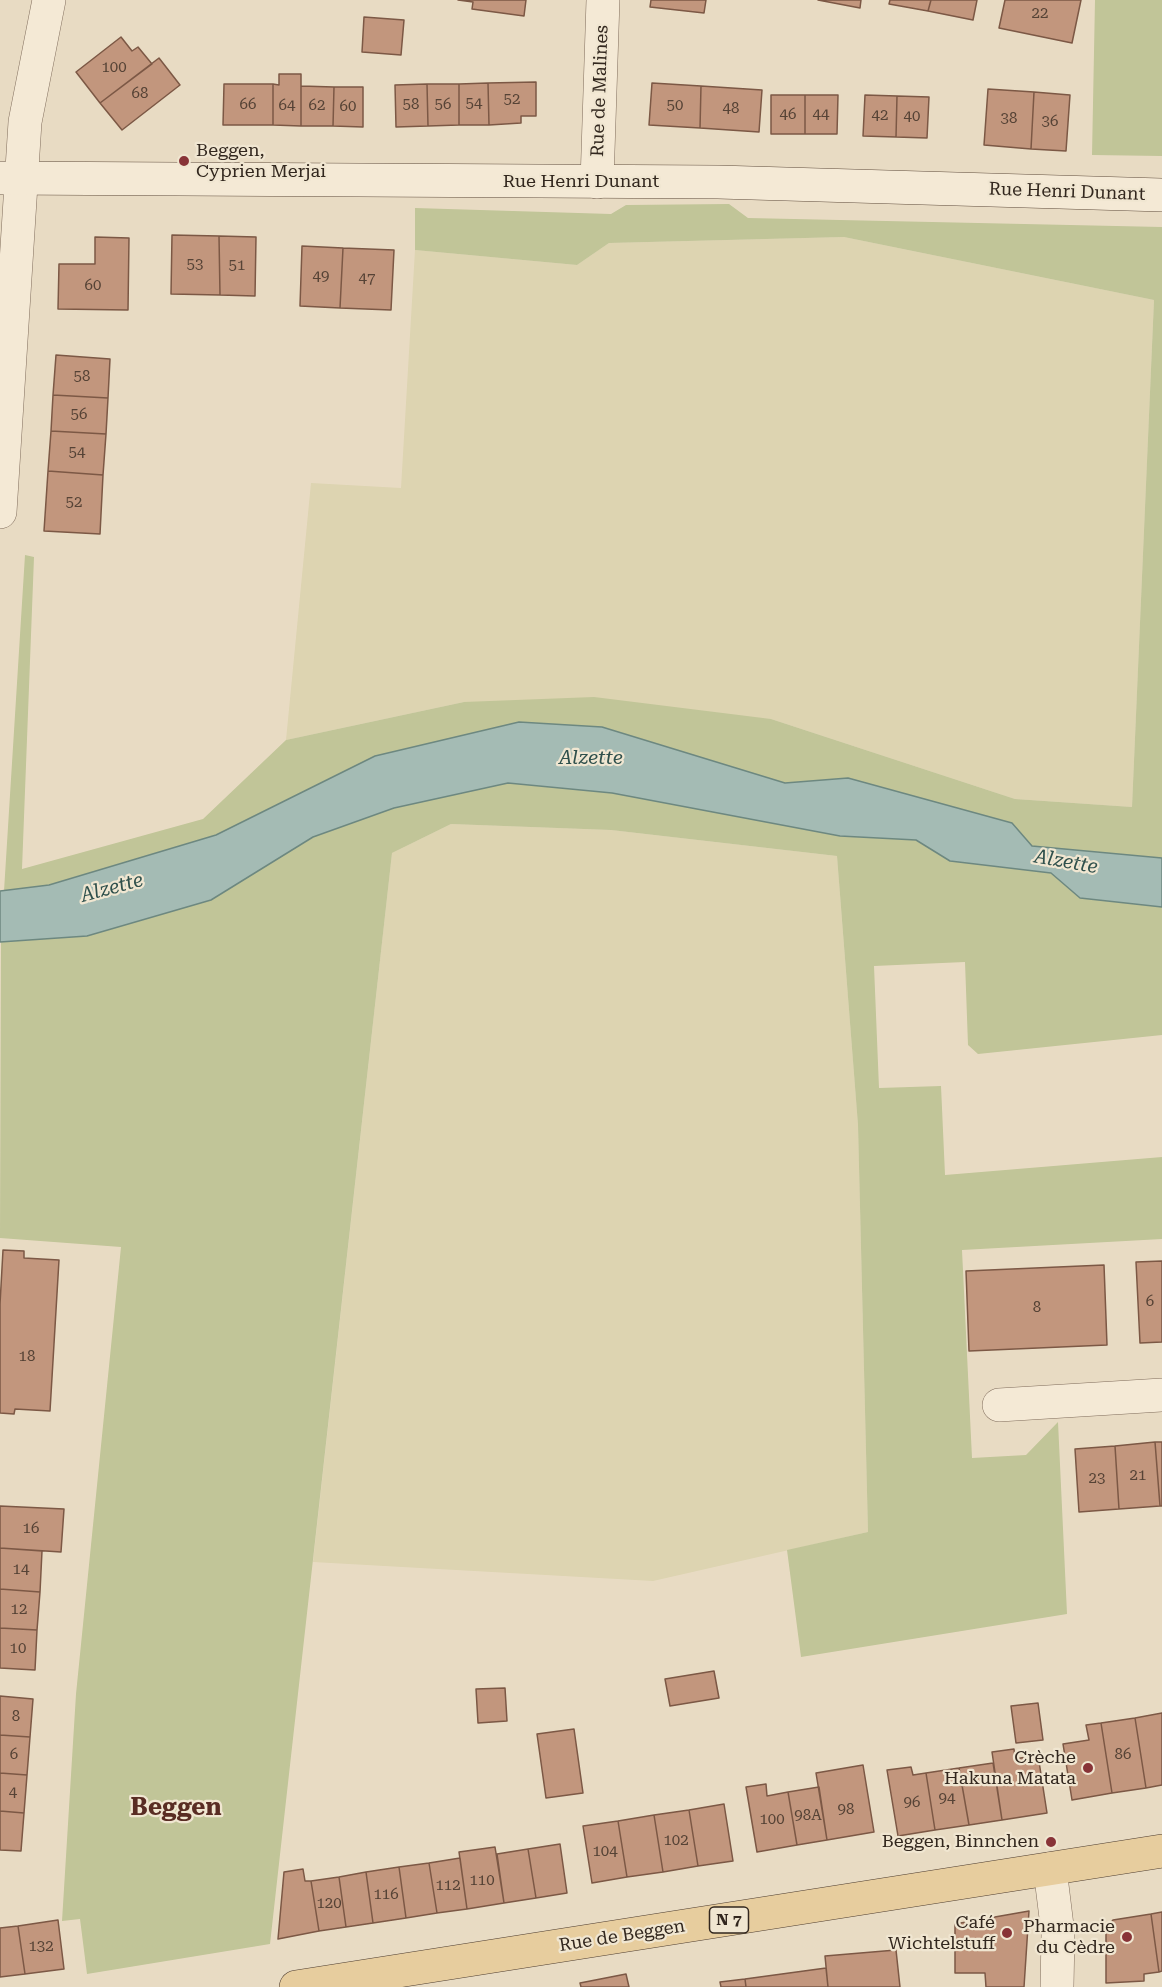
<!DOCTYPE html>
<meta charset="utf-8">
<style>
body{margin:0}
canvas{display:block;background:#e8dbc3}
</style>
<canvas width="1162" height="1987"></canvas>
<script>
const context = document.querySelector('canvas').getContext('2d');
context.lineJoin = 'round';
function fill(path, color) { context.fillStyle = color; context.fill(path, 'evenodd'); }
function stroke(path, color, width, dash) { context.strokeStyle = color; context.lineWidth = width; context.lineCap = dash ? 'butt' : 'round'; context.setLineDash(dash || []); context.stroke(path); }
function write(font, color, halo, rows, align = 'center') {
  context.font = font + ' "Roboto Serif",serif'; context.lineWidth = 4.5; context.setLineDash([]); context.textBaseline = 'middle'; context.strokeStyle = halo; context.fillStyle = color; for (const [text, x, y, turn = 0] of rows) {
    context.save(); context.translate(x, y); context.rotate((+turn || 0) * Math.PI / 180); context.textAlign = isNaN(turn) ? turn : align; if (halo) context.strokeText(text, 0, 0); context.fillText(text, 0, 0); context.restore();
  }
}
fill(new Path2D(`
 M844,237l310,63 -22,507 -117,-8 -244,-80 -307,-17 -178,38 25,-257 90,5 14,-238 162,15 32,-22z
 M451,824l160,6 226,26 21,269 10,407 -215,49 -340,-19 79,-709z`), '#ddd4b1');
fill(new Path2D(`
 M1095,0h67v156l-70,-1z
 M729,204l19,14 414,9v631l-130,-12 -20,-23 -164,-45 -63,5 -183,-56 -227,29 -159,79 -167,50 -45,6 21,-336 9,2 -12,312 181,-50 83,-79 178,-38 130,-5 177,22 244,80 117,8 22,-507 -310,-63 -235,6 -32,22 -162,-15v-42l196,6 15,-9z
 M508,783l104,10 228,43 76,4 34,21 101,12 29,25 82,9v128l-184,19 -10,-9 -3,-83 -91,4 5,122 62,-2 4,89 217,-18v82l-200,11 10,208 54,-3 32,-33 9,192 -266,43 -14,-107 81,-18 -10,-407 -21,-269 -226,-26 -160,-6 -59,29 -122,1091 -183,30 -7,-55 -18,2 14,-227 45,-447 -121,-9 1,-296 86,-6 124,-36 102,-63 81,-29z`), '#c1c598');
const water = new Path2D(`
 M519,722l83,5 183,56 63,-5 164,45 20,23 130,12v49l-82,-9 -29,-25 -101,-12 -34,-21 -76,-4 -228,-43 -104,-10 -114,25 -81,29 -102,63 -124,36 -87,6v-51l49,-6 167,-50 159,-79z`);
fill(water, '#a4bbb4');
stroke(water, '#6d8880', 1.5);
const building = new Path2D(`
 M458,0h68l-2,16 -52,-7 1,-7z
 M651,0h55l-2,13 -54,-6z
 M818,0h43l-1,8z
 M890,0h41l-3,11 -39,-7z
 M931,0h46l-4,20 -45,-9z
 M1005,0h76l-9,43 -73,-15z
 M364,17l40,3 -3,35 -39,-3z
 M121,37l11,14 6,-4 14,17 -52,39 -24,-31z
 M159,58l21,27 -58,45 -22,-27z
 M279,74h22v52l-28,-1v-41l6,1z
 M536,82v34h-15v7l-32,2 -1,-42z
 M488,83l1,42h-30v-41z
 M652,83l49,3 -1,42 -51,-3z
 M224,84h49v41h-50z
 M427,84h32v41l-31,1z
 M427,84l1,42 -32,1 -1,-42z
 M301,86l33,1 -1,39h-32z
 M701,86l61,4 -3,42 -59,-4z
 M334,87h29v40l-30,-1z
 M988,89l46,3 -3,57 -47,-4z
 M1034,92l36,3 -4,56 -35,-2z
 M771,95h34v39h-34z
 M805,95h33l-1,39h-32z
 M865,95l32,1 -1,41 -33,-1z
 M897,96l32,1 -2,41 -31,-1z
 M172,235l47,1 1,59 -49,-1z
 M219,236l37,1 -1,59 -35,-1z
 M95,237l34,1 -1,72 -70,-1 1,-45h36z
 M302,246l41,2 -3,60 -40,-2z
 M343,248l51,2 -3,60 -51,-2z
 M56,355l54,4 -2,39 -55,-3z
 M53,395l55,3 -2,36 -55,-3z
 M51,431l55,3 -3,41 -55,-4z
 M48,471l55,4 -3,59 -56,-3z
 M3,1250l21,1v7l35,2 -9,151 -35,-2 -1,5 -14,-1v-109z
 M1162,1261v81l-22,1 -4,-81z
 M1104,1265l3,80 -138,6 -3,-80z
 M1155,1442l5,64 -41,3 -4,-63z
 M1155,1442h7v64h-2z
 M1115,1446l4,63 -40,3 -4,-63z
 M0,1506l64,3 -3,43 -61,-4z
 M0,1548l42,3 -2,41 -40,-3z
 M0,1589l40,3 -3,38 -37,-2z
 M0,1628l37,2 -2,40 -35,-2z
 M714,1671l5,27 -49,8 -5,-27z
 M505,1688l2,33 -29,2 -2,-34z
 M0,1696l33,3 -3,38 -30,-2z
 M1038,1703l5,37 -27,3 -5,-37z
 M1162,1713v72l-16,3 -11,-70z
 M1135,1718l11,70 -34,5 -11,-70z
 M1101,1723l11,70 -40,7 -9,-56 26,-4 -3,-15z
 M574,1729l9,64 -37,5 -9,-64z
 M0,1735l30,2 -3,38 -27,-2z
 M1014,1749l1,10 23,-4 9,58 -45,7 -10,-68z
 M993,1763l9,57 -33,5 -10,-57z
 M863,1765l11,67 -47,8 -11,-67z
 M911,1767l2,8 13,-2 9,57 -37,6 -11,-66z
 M959,1768l10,57 -34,5 -9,-57z
 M0,1773l27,2 -3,38 -24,-2z
 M766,1784l1,12 21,-4 9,53 -40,7 -11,-65z
 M819,1787l8,53 -30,5 -9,-53z
 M724,1804l9,57 -35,5 -9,-56z
 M689,1810l9,56 -35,6 -9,-57z
 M0,1811l24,2 -3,38 -21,-1z
 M654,1815l9,57 -36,5 -9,-56z
 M618,1821l9,56 -35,6 -9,-57z
 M560,1844l7,49 -31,5 -8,-49z
 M495,1847l9,56 -37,6 -8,-57z
 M528,1849l8,49 -32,5 -7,-49z
 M460,1858l7,51 -30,4 -8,-50z
 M429,1863l8,50 -31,5 -7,-51z
 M399,1867l7,51 -33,5 -7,-51z
 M303,1869l2,12h6l8,50 -41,8 6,-67z
 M366,1872l7,51 -27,4 -7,-50z
 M339,1877l7,50 -27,4 -8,-50z
 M1029,1911l-5,76h-38l-1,-14h-30v-49z
 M1162,1912v59l-3,1 -8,-58z
 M1151,1914l8,58 -15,2v7l-38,2v-54l7,-9z
 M58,1920l6,49 -39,5 -7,-48z
 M18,1926l7,48 -25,3v-49z
 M896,1950l4,37h-72l-3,-31z
 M826,1968l2,19h-82l-1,-8z
 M626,1974l3,13h-48l-1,-4z
 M745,1979l1,8h-25l-1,-5z`);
fill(building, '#c2967d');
stroke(building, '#7c5845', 1.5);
const minor = new Path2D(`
 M597,182l6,-182
 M0,512l25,-390 24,-122
 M999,1405l163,-10
 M1050,1869l8,65 -1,53`);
const secondary = new Path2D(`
 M0,178l718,4 444,13`);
const primary = new Path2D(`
 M296,1987l866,-136`);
stroke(minor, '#806d5c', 34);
stroke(secondary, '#624f3f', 34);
stroke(primary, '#4e3d30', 34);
stroke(minor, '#f4e9d5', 33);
stroke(secondary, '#f4e9d5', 33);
stroke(primary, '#e7cd9e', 33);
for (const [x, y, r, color] of [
 [184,161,6,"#883337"],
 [1088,1768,6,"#883337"],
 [1051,1842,6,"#883337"],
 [1007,1933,6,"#883337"],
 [1127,1937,6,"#883337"]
]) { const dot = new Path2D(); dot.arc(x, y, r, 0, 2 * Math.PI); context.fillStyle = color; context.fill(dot); stroke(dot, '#f0e6d1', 2); }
write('15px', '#564336', null, [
 ["22",1040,14],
 ["100",114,68],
 ["68",140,94],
 ["52",512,100],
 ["54",474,104],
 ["66",248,105],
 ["58",411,105],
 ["56",443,105],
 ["64",287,106],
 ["62",317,106],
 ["50",675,106],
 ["60",348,107],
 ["48",731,109],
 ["46",788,115],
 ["44",821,115],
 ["42",880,116],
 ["40",912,117],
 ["38",1009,119],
 ["36",1050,122],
 ["53",195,265],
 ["51",237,266],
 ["49",321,277],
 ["47",367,279],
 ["60",93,286],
 ["58",82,377],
 ["56",79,415],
 ["54",77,453],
 ["52",74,503],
 ["6",1150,1302],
 ["8",1037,1308],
 ["18",27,1357],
 ["21",1138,1476],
 ["23",1097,1479],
 ["16",31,1529],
 ["14",21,1570],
 ["12",19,1610],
 ["10",18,1649],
 ["8",16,1717],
 ["6",14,1755],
 ["86",1123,1755],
 ["4",13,1793],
 ["94",947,1799],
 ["96",912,1803],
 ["98",846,1810],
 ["98A",808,1816],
 ["100",772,1820],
 ["102",676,1841],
 ["104",605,1852],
 ["110",482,1881],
 ["112",448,1886],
 ["116",386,1895],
 ["120",329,1904],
 ["132",41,1947]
]);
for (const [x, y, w] of [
 [729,1920,39]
]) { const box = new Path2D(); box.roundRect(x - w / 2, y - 13, w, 26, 4.5); context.fillStyle = '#f0e6d1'; context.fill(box); stroke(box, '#32271e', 1.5); }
write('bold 16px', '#32271e', null, [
 ["N 7",729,1920]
]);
write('18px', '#32271e', '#f0e6d1', [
 ["Rue de Malines",600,91,-88],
 ["Rue Henri Dunant",581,182],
 ["Rue Henri Dunant",1067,192,2],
 ["Rue de Beggen",622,1936,-9]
]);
write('18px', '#32271e', '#f0e6d1', [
 ["Beggen,",196,151,"left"],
 ["Cyprien Merjai",196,172,"left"],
 ["Crèche",1076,1758],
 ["Hakuna Matata",1076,1779],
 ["Beggen, Binnchen",1039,1842],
 ["Café",995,1923],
 ["Wichtelstuff",995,1944],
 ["Pharmacie",1115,1927],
 ["du Cèdre",1115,1948]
], 'right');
write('italic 20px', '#2f504c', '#f0e6d1', [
 ["Alzette",591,758],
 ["Alzette",1066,862,10],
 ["Alzette",112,888,-15]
]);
write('bold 24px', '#592c23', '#f0e6d1', [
 ["Beggen",176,1808]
]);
</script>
